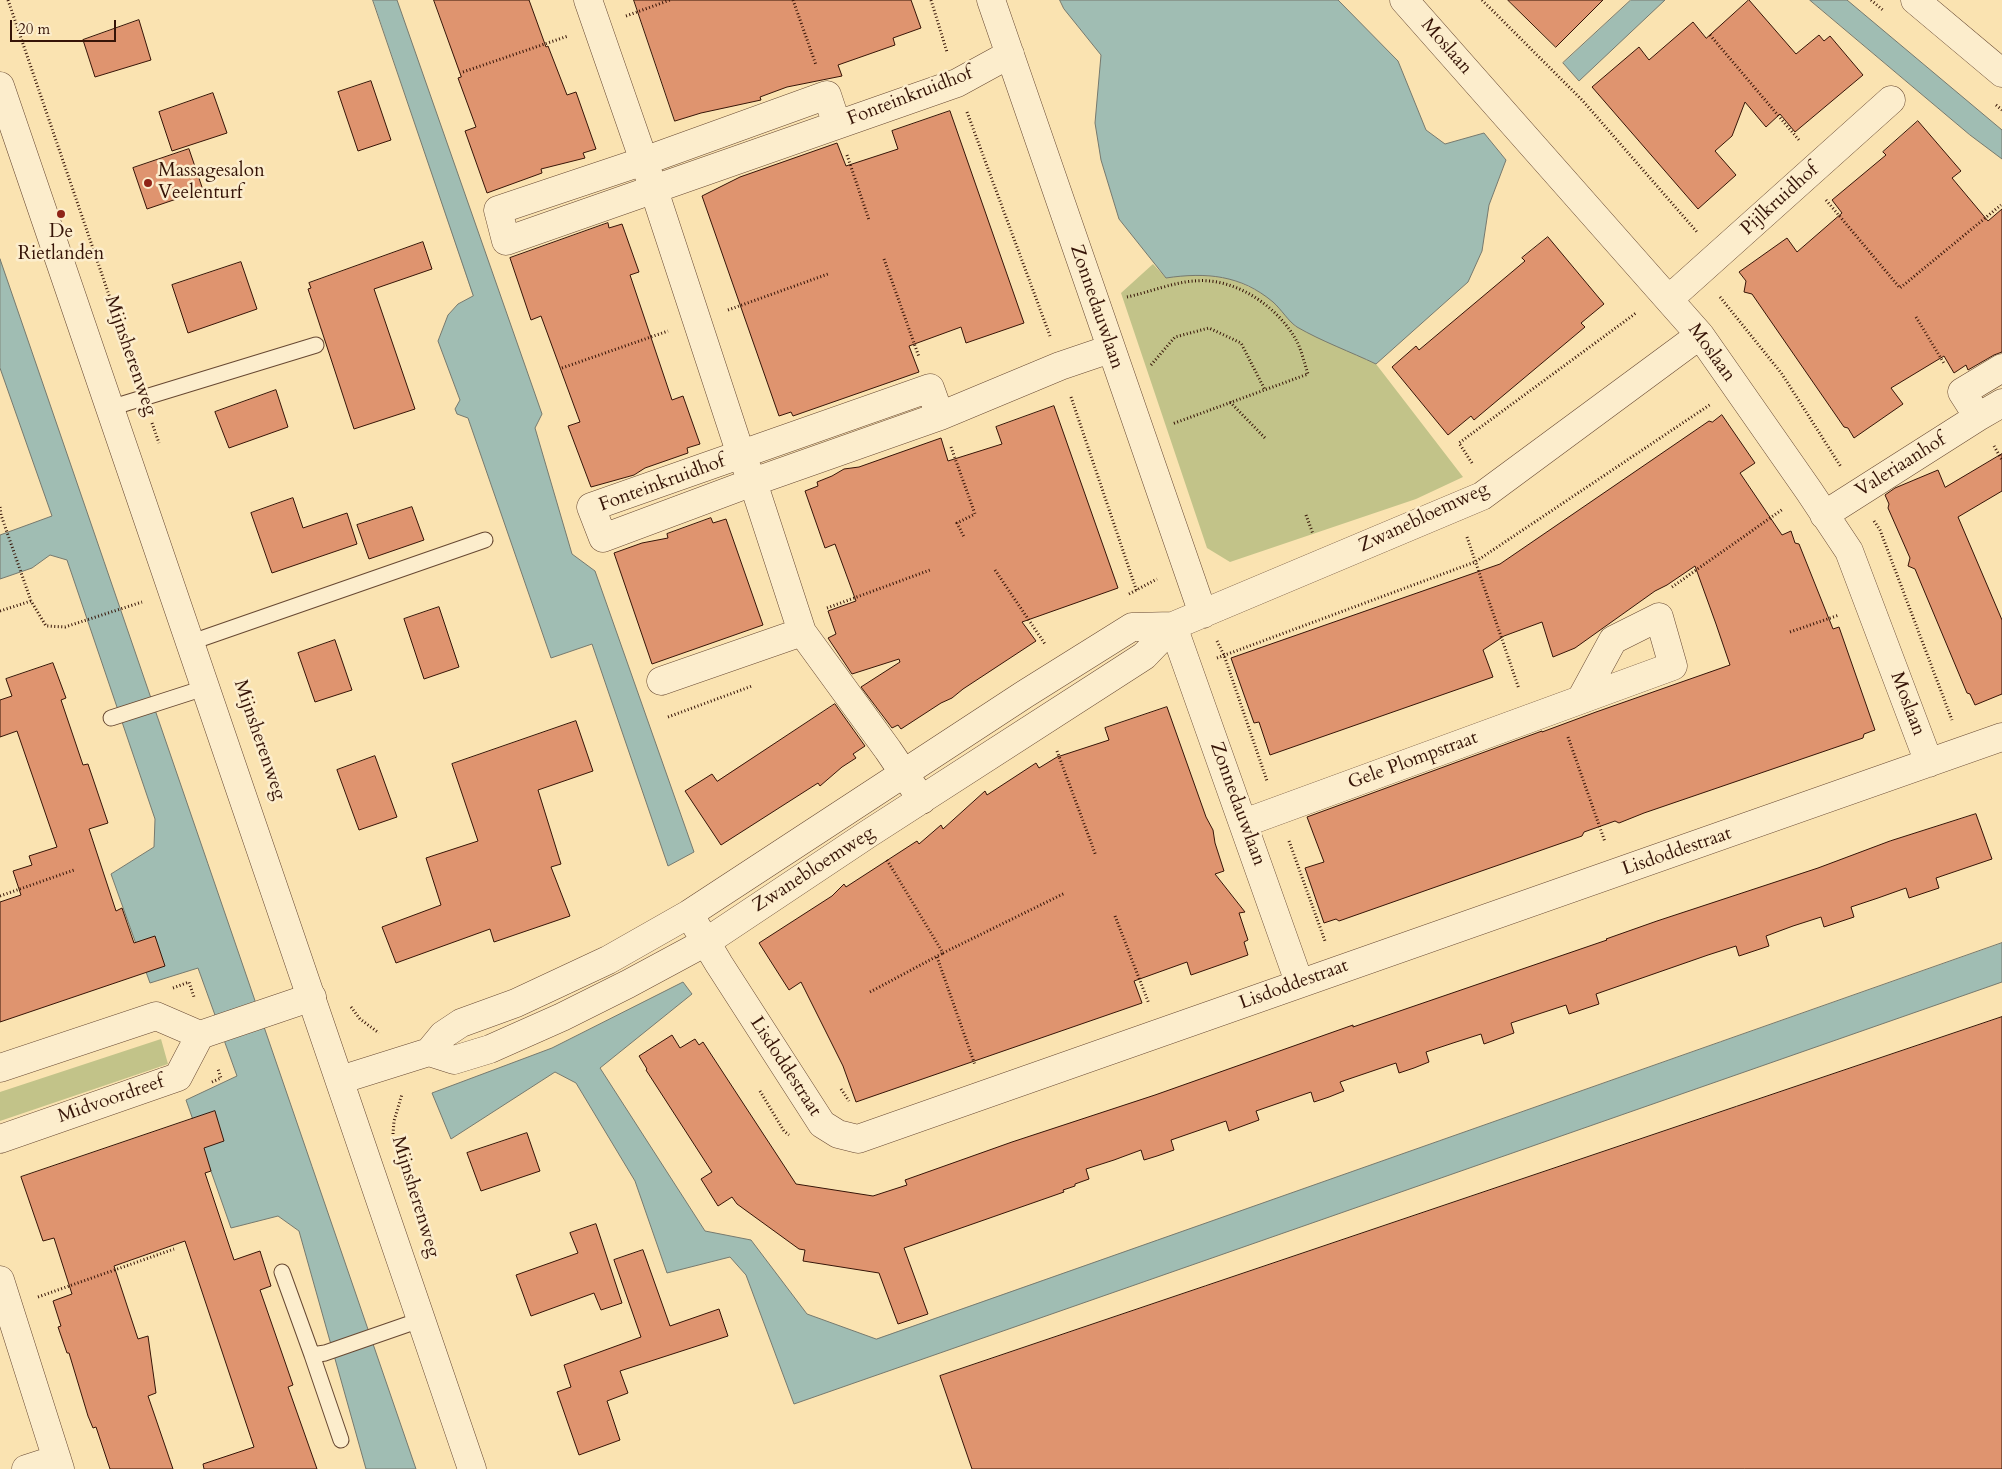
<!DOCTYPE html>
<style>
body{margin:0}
#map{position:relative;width:2002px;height:1469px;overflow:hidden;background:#fae3b1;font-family:Cardo,serif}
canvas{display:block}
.scale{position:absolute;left:10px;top:20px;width:106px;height:22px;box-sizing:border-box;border:2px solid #361407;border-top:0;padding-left:6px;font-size:15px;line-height:18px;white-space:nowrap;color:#361407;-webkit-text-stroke:4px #fcedcc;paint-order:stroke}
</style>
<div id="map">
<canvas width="2002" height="1469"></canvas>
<div class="scale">20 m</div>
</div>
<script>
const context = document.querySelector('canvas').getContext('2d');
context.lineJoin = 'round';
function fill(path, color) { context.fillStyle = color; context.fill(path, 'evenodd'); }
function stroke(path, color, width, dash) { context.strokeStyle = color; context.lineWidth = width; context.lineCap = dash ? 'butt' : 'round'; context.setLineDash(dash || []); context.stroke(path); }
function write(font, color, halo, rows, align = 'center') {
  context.font = font + ' Cardo,serif'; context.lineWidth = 5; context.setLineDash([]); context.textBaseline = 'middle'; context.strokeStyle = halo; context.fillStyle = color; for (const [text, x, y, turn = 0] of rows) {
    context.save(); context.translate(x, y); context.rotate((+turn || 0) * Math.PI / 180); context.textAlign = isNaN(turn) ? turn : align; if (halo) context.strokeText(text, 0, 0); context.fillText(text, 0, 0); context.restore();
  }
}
fill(new Path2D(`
 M1153,264l13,14 28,-4 38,5 30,14 21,17 12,16 81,38 87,113 -47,22 -186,63 -23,-14 -86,-255z
 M161,1039l7,25 -168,57v-29z`), '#c2c389');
const water = new Path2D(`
 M373,0h24l145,414 -7,14 37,126 23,17 99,281 -26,14 -76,-222 -41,14 -83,-240 -11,-4 -2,-5 5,-9 -22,-59 10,-26 10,-11 15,-8z
 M1060,0h278l60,61 28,69 19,14 39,-11 22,27 -17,45 -7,46 -14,31 -92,82c-25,-12 -55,-23 -79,-37 -8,-5 -16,-18 -24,-25 -32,-27 -67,-30 -107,-24l-47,-59 -18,-59 -6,-37 6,-68 -37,-46z
 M1631,0h34l-86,81 -16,-18z
 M1810,0h37l155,130v29l-32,-24z
 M0,259l416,1210h-50l-67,-238 -21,-15 -47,12 -45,-128 51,-24 -39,-108 -48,15 -39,-109 43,-27 1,-28 -88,-259 -17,-5 -18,13 -32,11v-44l52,-19 -52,-148z
 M2002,943v39l-1208,422 -48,-129 -16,-18 -63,16 -32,-92 -59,-98 -21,-11 -104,67 -19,-46 120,-45 131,-66 9,12 -92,74 105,163 46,9 56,74 69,25z`);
fill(water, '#a0bdb3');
stroke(water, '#76796e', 1);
const building = new Path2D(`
 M434,0h95l17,47 2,-1 19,49 9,-3 20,57 -13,4 2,5 -44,11 1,4 -55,20 -22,-62 11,-4 -18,-49 3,-1z
 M634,0h277l10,28 -28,10 2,7 -57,20 4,11 -55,11 -27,10 1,3 -60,13 -26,8z
 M1508,0h95l-47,47z
 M1749,0l47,54 23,-19 5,6 6,-5 33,39 -68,57 -15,-18 -14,13 -21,-25 -13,34 -17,15 21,24 -38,34 -106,-122 47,-40 10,13 44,-38 13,16z
 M139,20l12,40 -56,17 -12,-37z
 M371,81l20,59 -33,11 -20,-59z
 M213,93l14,40 -55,18 -13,-39z
 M950,111l74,212 -58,20 -5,-16 -52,19 10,26 -126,44 -2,-4 -12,4 -77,-220 38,-19 97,-34 9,23 52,-17 -6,-18z
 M1918,121l43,50 -9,7 36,43 14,-12v143l-8,3 -26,15 -2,-5 -12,8 -10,-17 -53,32 12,16 -49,34 -6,-10 -4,-1 -92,-133 -8,-2 2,-11 -7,-9 48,-34 10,14 45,-39 -10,-13 54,-45 -3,-3z
 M189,149l14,41 -56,19 -14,-41z
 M608,223l1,5 13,-4 17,48 -9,3 42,125 11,-4 17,48 -13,4 1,5 -43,15 -11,7 -43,12 -23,-61 12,-4 -39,-106 -10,4 -21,-62z
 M1548,237l56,67 -23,19 4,4 -111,93 -3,-4 -23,19 -56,-68 24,-21 3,4 106,-89 -3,-3z
 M423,242l9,27 -58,20 41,120 -61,20 -46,-140 3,-1 -2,-5z
 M241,262l16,47 -69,24 -16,-48z
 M276,390l12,37 -59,21 -14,-36z
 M1054,406l64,182 -96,34 14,19 -73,48 -11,9 -11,5 -40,26 -3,-4 -6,3 -31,-41 39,-25 -1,-3 -47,15 -24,-36 8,-4 -8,-23 28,-10 -21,-57 -10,4 -20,-57 13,-5 -1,-4 15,-6 12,-7 15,-2 82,-29 7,23 54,-17 -6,-17z
 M1722,415l33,48 -15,10 42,62 9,-4 4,12 4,1 34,85 6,-2 36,103 -11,4 -1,4 -219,75 -25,10 -4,-2 -31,11 -2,4 -135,47 -108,38 -3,-2 -12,4 -19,-55 19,-6 -17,-45 235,-86v1l54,-20 134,-47 -14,-41 -21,-58 -28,19 -12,6 -80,57 -22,9 -11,-35 -38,14 -21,14 10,27 -223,78 -11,-33 -5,1 -23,-65 269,-94 209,-143 3,1z
 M2002,454v37l-44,26 44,103v74l-27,11 -5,-11 -3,-1 -52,-124 -7,-3 2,-8 -22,-50 1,-4 -4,-9 10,-7 43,-18 7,17z
 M293,498l10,30 44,-15 10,31 -85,29 -21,-60z
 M412,507l12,33 -55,19 -12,-34z
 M711,518l2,5 13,-4 37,106 -111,39 -38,-111 28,-10 26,-5 -1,-4z
 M439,607l20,60 -35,12 -20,-60z
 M335,640l17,50 -37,12 -17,-49z
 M53,663l13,35 -5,2 22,65 5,-1 20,59 -19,6 27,82 6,-3 12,35 21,-7 10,30 -165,56v-120l21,-7 -8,-24 19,-6 -3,-9 28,-9 -40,-116 -17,6v-37l12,-4 -6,-17z
 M835,704l30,42 -12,8 3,4 -14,9 -22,19 -2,-3 -97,62 -36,-54 27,-17 5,7z
 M1167,707l39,110 7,13 2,13 9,28 -9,3 30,38 -6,1 9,27 -4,2 4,13 -57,20 -4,-13 -53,19 8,22 -286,99 -13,-36 -42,-84 -12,8 -30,-47 73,-47 12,-12 2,3 71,-46 2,3 22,-19 2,4 42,-38 2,4 49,-32 3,5 18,-11 52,-17 -4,-12z
 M576,721l17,50 -55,19 23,74 -10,3 19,49 -76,26 -4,-13 -94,34 -14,-36 59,-22 -15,-47 52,-17 -26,-77z
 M375,756l22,61 -38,13 -22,-60z
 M1976,814l16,45 -56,19 3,10 -30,10 -3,-10 -28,10 -27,9 3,10 -30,10 -3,-10 -28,9 -27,10 3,10 -30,10 -3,-10 -28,9 -112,39 3,10 -30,10 -3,-9 -55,18 3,10 -30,11 -3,-10 -28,9 -27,9 3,10 -15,6 -15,5 -3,-10 -56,19 4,9 -15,6 -15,5 -3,-10 -55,19 3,9 -30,11 -3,-10 -55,19 3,10 -17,6 -13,4 -3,-10 -27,10 -28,9 3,10 -14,5v2l-12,4 1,2 -160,56 24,66 -30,10 -19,-51 -76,-12 2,-11 -6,-1 -62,-45 -5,-7 -14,9 -17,-27 11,-7 -66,-102 1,-1 -8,-13 33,-21 8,13 15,-9 4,6 4,-3 93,142 77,12 34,-11 -2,-5 107,-38 143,-47 198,-70v2l254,-87 -1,-1 51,-18 161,-53 72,-27z
 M2002,1017v452h-1030l-32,-93z
 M215,1111l9,30 -20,7 7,23 -6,2 29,87 26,-9 11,35 -11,4 33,95 -5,2 29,82h-113l-1,-5 51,-17 -69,-206 -71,25 24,73 10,-3 8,57 -8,3 25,73h-63l-14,-42 -3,1 -5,-12 -19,-63h-2l-9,-26 3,-1 -8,-25 19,-7 -18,-56 -11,3 -22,-64z
 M527,1133l13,38 -59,20 -14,-38z
 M596,1224l26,79 -21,7 -7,-17 -63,23 -15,-41 62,-22 -8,-20z
 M643,1250l27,76 49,-17 9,27 -108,35 8,22 -21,8 13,39 -41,15 -22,-63 14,-5 -7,-22 77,-28 -27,-77z`);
fill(building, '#df946f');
stroke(building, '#361407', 1);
const service = new Path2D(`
 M110,408l206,-63
 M189,643l296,-103
 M111,718l93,-30
 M282,1272l30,83 13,-2 95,-33
 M312,1355l29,85`);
const minor = new Path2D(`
 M588,0l66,190 87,265 12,27 49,150 86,118 34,50
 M991,0l212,614
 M1404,0l296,335 109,156 40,60 80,212
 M1915,0l87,73
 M837,125l-10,-30 -183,66 -146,49 8,31 451,-158 53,-29
 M1669,299l222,-199
 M940,416l-10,-28 -339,119 12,31 150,-56 187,-66 120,-50 50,-17
 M1978,417l-16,-25 40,-24
 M1824,515l154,-98 24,-14
 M1173,626l126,356
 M661,681l141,-49
 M1244,823l429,-157 -14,-49 -46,23 -32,59
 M689,914l30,50 103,160 16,10 20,5 1144,-402
 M200,1035l112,-38
 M429,1052l25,8 36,-11 72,-32 66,-33 78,-42 162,-108 276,-178 29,-30
 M0,1068l156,-52 44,19 -22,42 -178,62
 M340,1080l89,-28 14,-17 18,-12 55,-20 92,-43 81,-46 336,-220 107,-67 41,-1 309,-130 218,-161
 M0,1280l60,189
 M26,1469l31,-10`);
const tertiary = new Path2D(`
 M0,86l472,1383`);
stroke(service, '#674832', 17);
stroke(minor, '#674832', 29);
stroke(tertiary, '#674832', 29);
stroke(new Path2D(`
 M8,0l128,374
 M793,0l23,65
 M931,0l16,52
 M1482,0l101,101 114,131
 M1871,0l13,11
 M626,16l44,-16
 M1710,35l89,105
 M463,72l105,-36
 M1996,105l6,5
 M967,112l83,224
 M847,155l22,65
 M1826,200l74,88 101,-83
 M884,259l35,98
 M1127,297c19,-4 48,-15 67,-16 39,-4 81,23 101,57 6,10 9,24 13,36l-136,50
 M1720,297l62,77 59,93
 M728,310l100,-36
 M1916,317l29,48
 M1151,365l24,-28 34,-9 32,15 24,47
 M562,368l106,-37
 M1071,397l66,195
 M1230,402l35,36
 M152,423l7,20
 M1994,446l8,14
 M951,447l24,67 -18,9 7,14
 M1472,463l-13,-20 177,-130
 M0,507l1,8 30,86
 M1306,515l7,19
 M1874,521l6,9 72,190
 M1467,537l52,152
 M995,570l50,74
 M1672,587l111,-78
 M1129,594l28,-15
 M827,608l103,-38
 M0,611l31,-10 15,25 19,1 77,-25
 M1790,632l49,-17
 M1217,641l7,14 43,126
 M1217,658l258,-96 236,-158
 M668,717l84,-31
 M1568,737l37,105
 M1057,751l39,105
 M1289,841l36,100
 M887,860l56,93 122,-60
 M0,896l74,-26
 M1115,916l34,88
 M937,957l38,108
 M173,988l16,-6 5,15
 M870,992l73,-39
 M351,1007l9,12 19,14
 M212,1082l9,-4 -3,-9
 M841,1089l8,12
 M760,1091l24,40 5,4
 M393,1134l1,-13 8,-27
 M38,1297l136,-48`), '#361407', 3, [1, 2.5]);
stroke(service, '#fcedcc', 15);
stroke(minor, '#fcedcc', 28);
stroke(tertiary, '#fcedcc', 28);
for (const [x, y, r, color] of [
 [148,183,5,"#8f2418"],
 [61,214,5,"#8f2418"]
]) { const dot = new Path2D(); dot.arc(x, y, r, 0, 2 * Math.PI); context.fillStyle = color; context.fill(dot); stroke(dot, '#fcedcc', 2); }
write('19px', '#361407', '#fcedcc', [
 ["Moslaan",1446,47,49],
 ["Fonteinkruidhof",910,97,-21],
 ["Pijlkruidhof",1780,200,-42],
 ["Zonnedauwlaan",1096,307,71],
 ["Moslaan",1711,353,54],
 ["Mijnsherenweg",130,356,71],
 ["Valeriaanhof",1901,466,-32],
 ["Fonteinkruidhof",662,484,-20],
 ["Zwanebloemweg",1424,518,-25],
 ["Moslaan",1907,704,69],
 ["Mijnsherenweg",259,740,71],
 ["Gele Plompstraat",1413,761,-20],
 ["Zonnedauwlaan",1237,804,70],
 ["Lisdoddestraat",1677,852,-19],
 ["Zwanebloemweg",814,870,-33],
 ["Lisdoddestraat",1294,985,-20],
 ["Lisdoddestraat",785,1067,57],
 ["Midvoordreef",111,1100,-19],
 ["Mijnsherenweg",415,1197,73]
]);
write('19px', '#361407', '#fcedcc', [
 ["Massagesalon",158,172],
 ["Veelenturf",158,194],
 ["De",61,233,"center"],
 ["Rietlanden",61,255,"center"]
], 'left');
</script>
